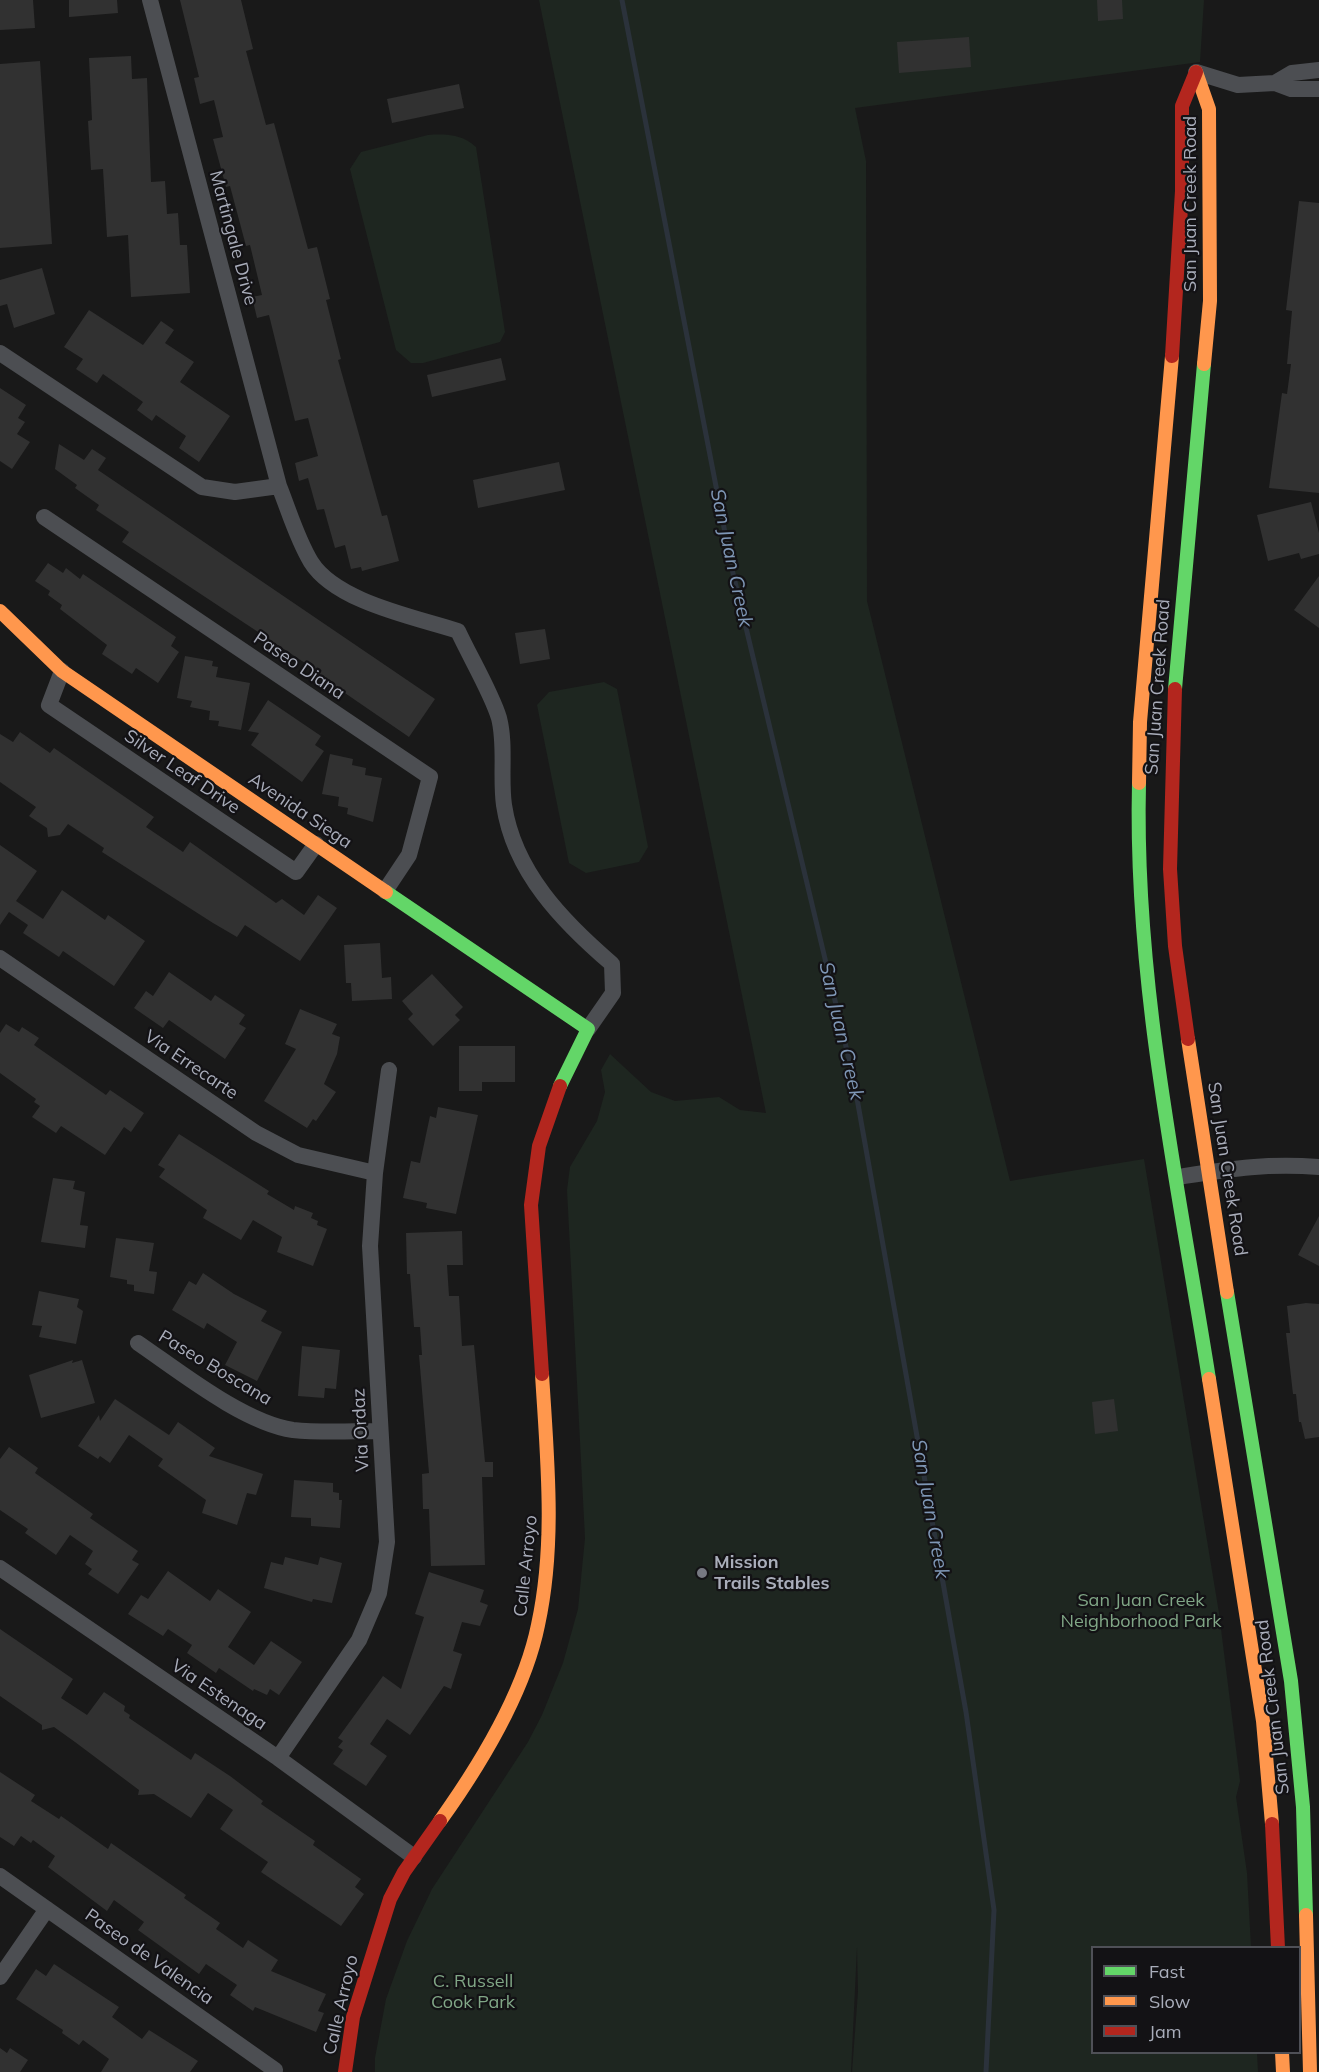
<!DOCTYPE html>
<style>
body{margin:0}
#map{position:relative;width:1319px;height:2072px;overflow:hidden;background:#191919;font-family:Mulish,sans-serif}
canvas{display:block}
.legend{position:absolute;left:1091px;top:1946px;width:210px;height:108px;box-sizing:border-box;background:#131215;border:2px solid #4f5057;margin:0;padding:8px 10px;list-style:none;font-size:18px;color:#a9adba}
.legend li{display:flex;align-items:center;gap:12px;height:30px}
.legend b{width:30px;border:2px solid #4f5057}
</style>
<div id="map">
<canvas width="1319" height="2072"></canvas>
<ul class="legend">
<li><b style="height:8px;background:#63d668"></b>Fast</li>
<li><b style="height:8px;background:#ff974d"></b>Slow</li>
<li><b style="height:8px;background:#b3261e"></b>Jam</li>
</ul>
</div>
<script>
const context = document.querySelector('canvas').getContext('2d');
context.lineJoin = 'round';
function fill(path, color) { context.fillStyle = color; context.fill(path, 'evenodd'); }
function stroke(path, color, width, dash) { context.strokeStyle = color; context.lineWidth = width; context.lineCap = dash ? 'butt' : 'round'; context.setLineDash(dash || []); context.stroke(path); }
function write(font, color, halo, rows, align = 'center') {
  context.font = font + ' Mulish,sans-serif'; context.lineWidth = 4.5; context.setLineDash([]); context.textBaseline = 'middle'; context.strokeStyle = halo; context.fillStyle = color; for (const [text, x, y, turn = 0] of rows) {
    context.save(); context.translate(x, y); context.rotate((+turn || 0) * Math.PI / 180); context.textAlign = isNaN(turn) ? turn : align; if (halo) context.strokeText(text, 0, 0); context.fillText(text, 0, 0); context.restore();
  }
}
fill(new Path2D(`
 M539,0h665l-4,62 -345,46 11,53 1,440 143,580 134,-22 75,454 21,168 -4,16 11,76 4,74 -159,1v104l165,1 1,19h-406l6,-80 -1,-45 -6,125h-476v-14l11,-59 21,-58 25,-52 96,-147 14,-27 21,-52 15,-54 7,-71 -18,-348 3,-23 27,-46 8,-29 -4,-22 9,-16 41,38 24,9 44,-4 21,13 26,3z
 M428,135c18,-1 34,-1 48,12l29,185 -5,10 -77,21h-12l-15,-13 -46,-181 11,-17z
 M604,682l13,7 31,158 -9,15 -53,11 -17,-10 -32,-158 12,-13z`), '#1e2620');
stroke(new Path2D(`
 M622,0l110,569 121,507 113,636 28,198 -8,162`), '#2b323b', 5);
fill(new Path2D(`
 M0,0h33l2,28 -35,2z
 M69,0h48l1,13 -49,4z
 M180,0h61l12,49 -7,2 20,74 8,-2 34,126 9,-2 13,52 -4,1 15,59 -3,1 44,156 5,-1 12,46 -37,10 -1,-4 -10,2 -6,-24 -10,3 -11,-39 -7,1 -9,-32 -9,3 -4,-18 23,-7 -10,-38 -13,3 -26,-106 -12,3 -5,-21 10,-2 -12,-50 -4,1 -16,-60 -4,1 -13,-48 10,-2 -9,-37 -14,4 -6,-26 5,-1z
 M1097,0h25l1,19 -25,2z
 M969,37l2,30 -72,6 -2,-31z
 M131,56l1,23 15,-1 4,104 14,-1 2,33 11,-1 2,32h7l3,48 -59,4 -3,-62 -21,2 -4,-68 -12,1 -3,-49 4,-1 -3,-62z
 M40,61l12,183 -52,4v-184z
 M459,84l5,24 -72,15 -5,-24z
 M1299,201l20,2v290l-50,-5 13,-95 5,1 4,-30h-4l5,-53 -6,-1z
 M42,268l13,46 -41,14 -7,-24 -7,2v-26z
 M89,310l54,35 18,-24 13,9 -9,13 29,19 -14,20 50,34 -31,46 -20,-14 7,-12 -30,-21 -4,6 -15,-11 6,-8 -40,-28 -6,9 -21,-14 7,-10 -19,-12z
 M501,358l5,22 -74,17 -5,-22z
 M0,388l26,17 -8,13 7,4 -8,12 13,8 -18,27 -12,-8z
 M59,444l25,16 8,-11 14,9 -8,12 337,229 -26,38 -102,-70 1,-2 -186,-123 7,-10 -33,-22 3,-5 -24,-17 2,-3 -22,-16z
 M559,462l6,28 -87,18 -5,-28z
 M1311,502l8,31v21l-18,5 -2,-6 -31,8 -11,-46z
 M48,563l15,10 3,-5 14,11 3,-5 93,63 -5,9 8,6 -21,31 -22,-15 -4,6 -30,-20 5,-9 -47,-36 2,-4 -14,-10 2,-4 -15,-10z
 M1319,576v52l-25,-18z
 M545,629l5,30 -30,5 -5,-31z
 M185,656l28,5 -1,5 6,1 -2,10 34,6 -9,47 -23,-4 1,-5 -10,-1 1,-9 -20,-4 2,-6 -15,-3z
 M268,700l53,36 -6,9 9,6 -22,31 -51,-37 8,-12 -11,-2z
 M20,732l30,21 4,-5 100,69 -8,10 37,25 7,-10 86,61 6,-4 22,16 14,-20 19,13 -37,53 -55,-36 -8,12 -24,-14 -111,-71 2,-4 -36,-24 -8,11 -12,2 -1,-9 -18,-12 7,-9 -36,-25v-48l13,8z
 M330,754l23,5 -1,6 14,3 -1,7 17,3 -9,44 -26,-8 1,-6 -10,-2 1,-9 -17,-3z
 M0,845l37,26 -21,30 27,18 19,-29 43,30 3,-5 37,26 -31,45 -51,-35 -4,6 -36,-24 5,-8 -19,-13 -9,13z
 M380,943l2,35 9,-1 1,22 -40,2 -1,-18h-5l-2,-38z
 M169,972l42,29 4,-6 30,20 -6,9 7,4 -21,31 -56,-39 -6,8 -29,-20 12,-17 7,5z
 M432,974l31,33 -8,8 5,5 -27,26 -25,-27 5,-5 -11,-13z
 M300,1009l37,15 -5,10 8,3 -3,17 -13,30 12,8 -20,29 -3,-2 -6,9 -43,-27 32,-52 -11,-5z
 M6,1024l13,8 3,-5 17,11 -5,7 72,50 4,-5 34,23 -13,19 -7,-5 -19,28 -44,-29 -5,7 -24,-16 8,-11 -6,-4 2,-3 -36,-26v-40z
 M459,1046h56v36h-33v9h-23z
 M438,1107l40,8 -22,99 -30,-6 1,-5 -24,-5 8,-37 9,2 10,-47 6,2z
 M179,1134l90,57 -2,3 27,16 1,-4 18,7 -2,5 7,3 -1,4 10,4 -14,37 -36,-14 5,-15 -29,-17 -12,20 -38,-22 4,-8 -48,-33 6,-8 -7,-4z
 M53,1178l22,3 -2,8 12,3 -5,33 8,1 -3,22 -44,-6z
 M1319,1216v50l-21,-11z
 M462,1231l1,34h-16l2,31h10l3,50 12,-1 11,117h8v15h-11l3,88 -54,1 -2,-57h-6l-1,-35 7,-1 -10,-118h3l-2,-28h-6l-4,-53h-3l-1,-41z
 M116,1238l38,5 -5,28 8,1 -3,22 -20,-3v-6l-7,-1v-4l-17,-3z
 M203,1273l31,21 33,17 -6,10 21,11 -25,49 -32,-16 12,-23 -30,-19 -3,6 -32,-19 17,-29 7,4z
 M39,1291l40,8 -2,8 6,4 -7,33 -37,-7 3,-11 -10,-1z
 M1306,1303l13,1v133l-14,2 -4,-17h-2l-3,-28h-3l-7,-61h4l-3,-27z
 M302,1346l38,4 -4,39 -11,-1 -1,10 -26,-2z
 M73,1360l-1,3 10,-3 13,43 -54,15 -12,-43z
 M115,1399l54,36 9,-13 37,26 -6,8 54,18 -7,21 -9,-2 -10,32 -35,-12 4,-13 -48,-34 5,-7 -34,-24 -19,28 -10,-7 -2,3 -20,-13 21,-31 1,6z
 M1114,1399l4,32 -23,3 -3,-32z
 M9,1447l29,21 -3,5 58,41 -3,4 48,33 -6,9 7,4 -21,30 -30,-20 4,-5 -7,-5 8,-13 -23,-16 -14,20 -31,-22 3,-4 -28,-19v-51z
 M294,1480l39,3v9l6,1v7h3l-2,28 -29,-2v-8l-20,-1z
 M285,1557l33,8 2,-8 22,6 -10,40 -19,-4 -1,3 -48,-14 7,-26 12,3z
 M168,1571l42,30 8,-12 33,23 -23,35 26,18 17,-24 31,21 -23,33 -9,-6 -3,6 -13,-6 -1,2 -34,-23 -3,5 -29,-20 5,-8 -24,-16 -5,7 -35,-22 13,-19 7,4z
 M429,1572l55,18 -4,12 8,3 -8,21 -18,-4 -9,29 9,3 -11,35 -7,-3 -34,49 -23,-16 -17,25 17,12 -21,30 -33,-22 10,-14 -5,-3 5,-6 -5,-3 45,-62 18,13 23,-72 -9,-3z
 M0,1629l73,50 -12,19 26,17 17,-23 21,14 -1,5 6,4 -1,3 62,42 4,-7 35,23 33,25 -2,3 54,37 -2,4 48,34 -6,8 9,7 -23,32 -80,-54 7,-10 -48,-33 13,-19 -25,-17 -17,25 -37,-24 -16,1 1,-5 -64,-48 -21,-15 -12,3v-5l-42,-29z
 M0,1772l35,23 -4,6 28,18 2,-3 47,33 3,-6 75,52 -2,3 36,25 -4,6 27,19 5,-8 30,20 -7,11 55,23 -8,17 6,2 -8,19 -61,-25 -2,4 -23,-16 7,-10 -31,-21 -7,10 -61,-44 6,-8 -30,-22 -7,11 -59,-44 7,-11 -22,-16 -2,3 -10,-7 -7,10 -14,-9z
 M54,1964l65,43 -7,10 30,22 7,-9 49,31 -8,11h-89l8,-13 -26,-19 -4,5 -17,-12 1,-3 -47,-31 20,-30 10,7z
 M0,2048l7,5 3,-5 18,12 -8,12h-20z`), '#313131');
stroke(new Path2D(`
 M150,0l129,486c10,25 18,53 32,76 25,40 104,55 147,69 11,24 34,63 41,87 7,27 1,59 5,87 10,67 59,117 108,159l1,29 -25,36
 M1196,72l42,13 37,-2 16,6h28
 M1275,83l17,-10 27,-3
 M0,353l202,134 33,5 44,-6
 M44,517l386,260 -21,78 -24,36
 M62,671l-13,34 247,167 20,-28
 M0,958l256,175 42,22 77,18
 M1178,1177c52,-8 87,-14 141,-10
 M138,1343c41,28 106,80 155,87 28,3 59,1 87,1
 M0,1568l278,190 136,99
 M278,1758l81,-118 20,-47 8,-51 -17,-296 5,-73 14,-103
 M0,1876l275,194
 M0,1977l47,-68`), '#4c4e52', 16);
stroke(new Path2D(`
 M1175,689l29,-325
 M1139,783c-5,199 39,400 70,596
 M386,892l202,137 -28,57
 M1227,1292l64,389 12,126 3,108`), '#63d668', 14);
stroke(new Path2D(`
 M1196,72l13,37 1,192 -6,63
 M0,611l62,60 324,221
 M1139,783l1,-61 32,-366
 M1188,1039l39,253
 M1209,1379l54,342 9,103
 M440,1821c40,-56 84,-127 98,-196 18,-83 9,-167 4,-251
 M1306,1915l4,157
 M1282,2052l1,20`), '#ff974d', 14);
stroke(new Path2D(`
 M1172,356l10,-165v-85l14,-34
 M1175,689l-5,180 5,77 13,93
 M542,1374l-11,-169 8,-59 21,-60
 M1272,1824l6,124
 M345,2072l8,-55 37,-118 14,-27 36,-51`), '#b3261e', 14);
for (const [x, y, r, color] of [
 [702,1573,6,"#777982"]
]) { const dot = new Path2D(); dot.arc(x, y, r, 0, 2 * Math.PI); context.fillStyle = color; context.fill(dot); stroke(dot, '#131215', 2); }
write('18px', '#a9adba', '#131215', [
 ["San Juan Creek Road",1191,204,-90],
 ["Martingale Drive",233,238,75],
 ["Paseo Diana",299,666,34],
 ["San Juan Creek Road",1158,687,-86],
 ["Silver Leaf Drive",182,772,34],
 ["Avenida Siega",300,811,34],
 ["Via Errecarte",191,1065,34],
 ["San Juan Creek Road",1227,1169,81],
 ["Paseo Boscana",215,1368,31],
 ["Via Ordaz",361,1430,-93],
 ["Calle Arroyo",526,1566,-84],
 ["Via Estenaga",219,1695,34],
 ["San Juan Creek Road",1273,1707,-97],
 ["Paseo de Valencia",149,1957,35],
 ["Calle Arroyo",341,2005,-77]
]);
write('bold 18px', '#a9adba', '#131215', [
 ["Mission",714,1563],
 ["Trails Stables",714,1584]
], 'left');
write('18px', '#80a686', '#131215', [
 ["San Juan Creek",1141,1601],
 ["Neighborhood Park",1141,1622],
 ["C. Russell",473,1982],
 ["Cook Park",473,2003]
]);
write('italic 20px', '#7f97b6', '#131215', [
 ["San Juan Creek",731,558,78],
 ["San Juan Creek",841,1031,77],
 ["San Juan Creek",930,1509,80]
]);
</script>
